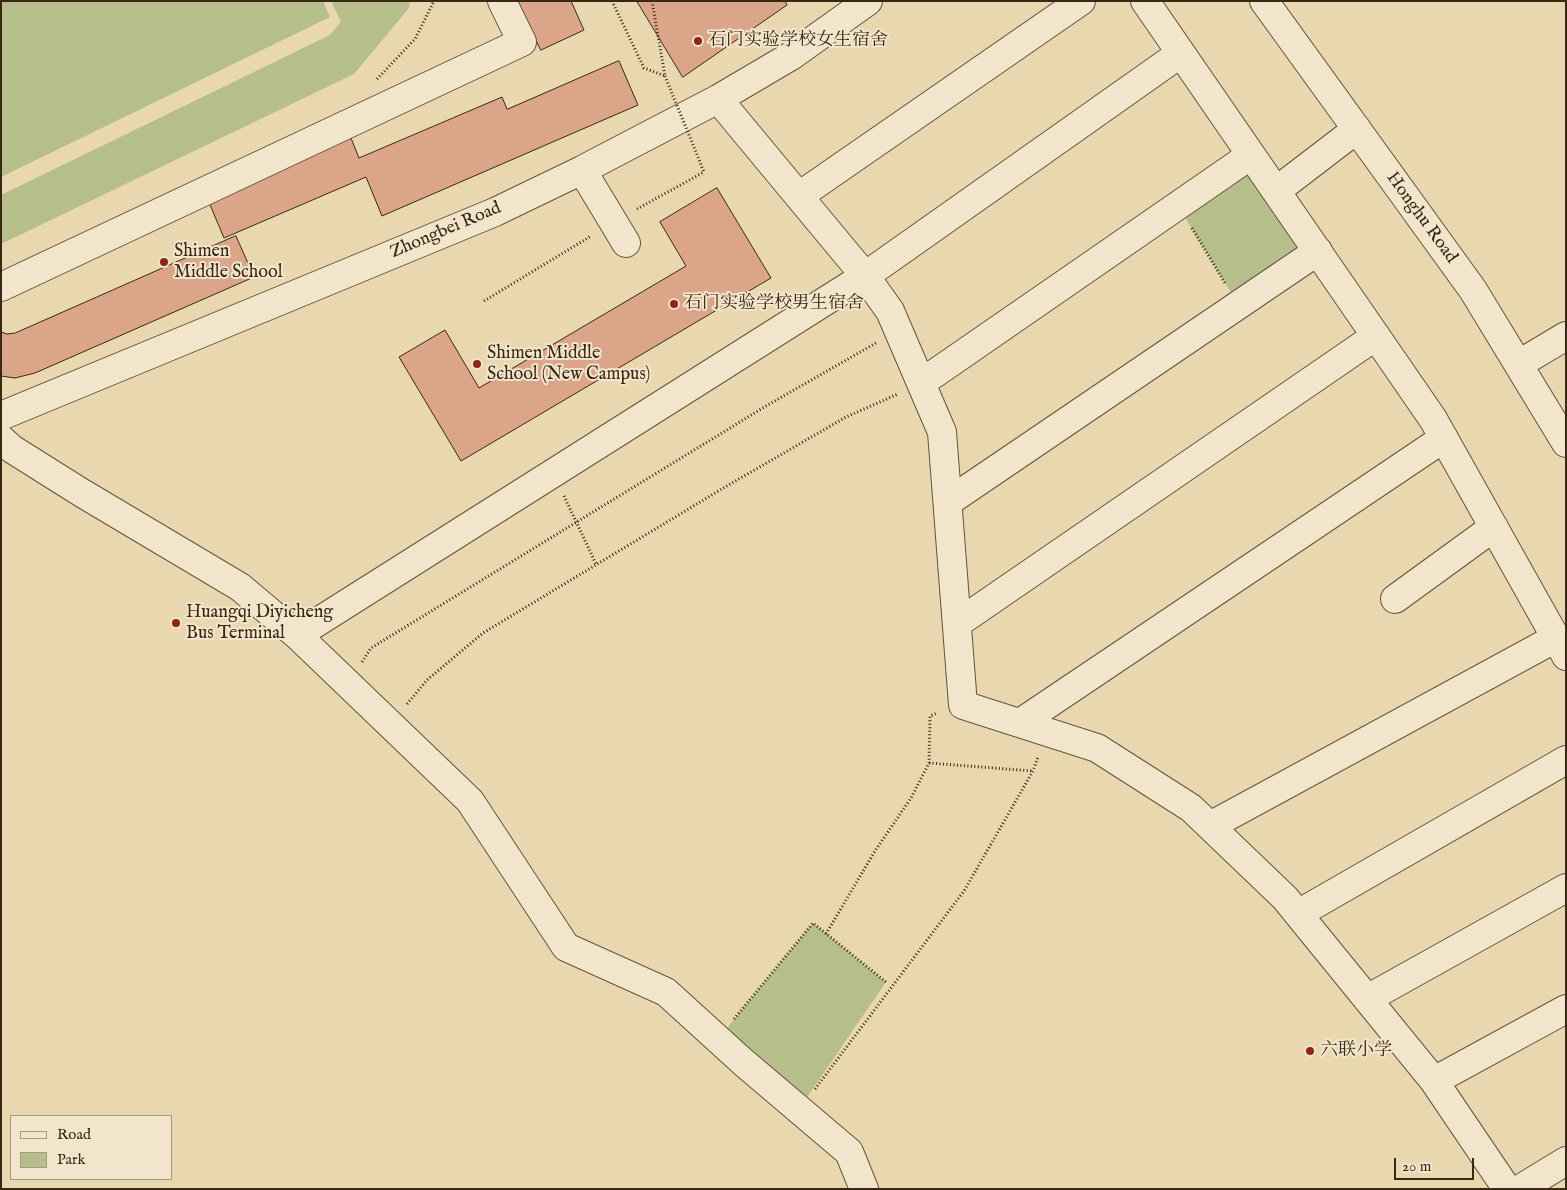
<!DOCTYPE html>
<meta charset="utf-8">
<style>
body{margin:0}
#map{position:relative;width:1567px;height:1190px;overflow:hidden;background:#e9d7b0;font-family:"IM FELL English",serif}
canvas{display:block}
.frame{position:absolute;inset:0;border:2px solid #382814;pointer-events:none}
.legend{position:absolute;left:10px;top:1115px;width:162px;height:65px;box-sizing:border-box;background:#f1e5cc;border:1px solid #a79982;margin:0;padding:6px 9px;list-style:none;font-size:15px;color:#382814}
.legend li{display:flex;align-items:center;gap:10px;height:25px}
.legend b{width:25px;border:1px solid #a79982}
.scale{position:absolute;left:1394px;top:1158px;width:80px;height:22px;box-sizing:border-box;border:2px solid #382814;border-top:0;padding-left:6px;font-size:15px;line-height:18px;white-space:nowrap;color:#382814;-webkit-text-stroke:4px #f1e5cc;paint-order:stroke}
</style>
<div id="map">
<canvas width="1567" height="1190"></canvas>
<div class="frame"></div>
<ul class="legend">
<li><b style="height:6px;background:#f1e5cc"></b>Road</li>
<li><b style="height:14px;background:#b6be8c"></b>Park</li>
</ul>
<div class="scale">20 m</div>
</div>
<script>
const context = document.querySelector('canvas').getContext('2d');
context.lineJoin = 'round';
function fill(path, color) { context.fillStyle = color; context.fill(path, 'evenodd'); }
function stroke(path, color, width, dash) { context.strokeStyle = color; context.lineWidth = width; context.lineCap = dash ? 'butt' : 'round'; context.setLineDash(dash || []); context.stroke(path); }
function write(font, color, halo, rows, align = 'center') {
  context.font = font + ' "IM FELL English","Noto Serif SC",serif'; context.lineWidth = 4; context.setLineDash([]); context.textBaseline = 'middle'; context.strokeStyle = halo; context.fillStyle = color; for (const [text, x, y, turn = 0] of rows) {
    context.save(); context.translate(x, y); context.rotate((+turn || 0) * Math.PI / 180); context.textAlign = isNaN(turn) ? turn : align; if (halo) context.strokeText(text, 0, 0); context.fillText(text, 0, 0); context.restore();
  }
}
fill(new Path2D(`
 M1,1h322l7,16 -329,160z
 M331,1h79l-1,7 -55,66 -353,170v-49l329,-160 11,-13z
 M1251,155l67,96 -80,53 -60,-98z
 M813,923l73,59 -87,127 -81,-70z`), '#b6be8c');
const building = new Path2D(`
 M518,1h53l13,29 -43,20z
 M637,1h148l2,4 -104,72z
 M619,61l19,44 -256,111 -16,-39 -142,61 -16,-38 143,-62 8,20 143,-61 5,12z
 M717,188l54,90 -310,183 -62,-104 46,-27 34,58 207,-122 -26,-44z
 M236,236l18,41 -219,96 -20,5 -14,-2v-44l6,2 8,-1z`);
fill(building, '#dba58a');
stroke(building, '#382814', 1);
const minor = new Path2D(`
 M1145,1l288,418 133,237
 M1264,1l209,289 93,153
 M718,99l147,177 25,35 52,121 21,273 134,43 94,60 94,90 149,183 73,108
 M582,170l44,73
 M1276,191l81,-62
 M799,196l282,-195
 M1,287l521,-245 -20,-41
 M1519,364l47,-28
 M921,383l330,-228
 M1,416l494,-204 87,-42 136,-71 73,-43 77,-55
 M1,439l11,10 70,44 158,94 57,48 173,166 96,146 100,45 77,70 106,90 15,37
 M948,502l370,-251
 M1395,599l99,-72
 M958,623l418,-287
 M297,635l568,-359 316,-223
 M1020,723l424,-285
 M1210,826l346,-188
 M1298,914l268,-154
 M1367,999l199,-111
 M1434,1081l132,-72
 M1520,1189l46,-28`);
stroke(minor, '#64543b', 30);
stroke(new Path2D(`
 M612,1l32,67 21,8
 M652,1l13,75
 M377,79l38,-40 19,-38
 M637,209l67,-37
 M1192,228l33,55
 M484,301l107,-65
 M564,496l32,68
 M362,662l9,-14 395,-242 110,-63
 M407,704l20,-24 56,-47 242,-146 121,-70 52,-23
 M929,763l104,8
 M826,934l49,-83 36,-53 18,-35 1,-47 7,-3
 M734,1019l79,-96 73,59
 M815,1089l149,-198 69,-120 5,-14`), '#382814', 3, [1, 2.5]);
stroke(minor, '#f1e5cc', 28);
stroke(new Path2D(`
 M665,76l39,96`), '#382814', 3, [1, 2.5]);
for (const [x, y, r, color] of [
 [698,41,5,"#8f2418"],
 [164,262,5,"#8f2418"],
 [674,304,5,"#8f2418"],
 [477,364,5,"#8f2418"],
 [176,623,5,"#8f2418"],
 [1310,1051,5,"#8f2418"]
]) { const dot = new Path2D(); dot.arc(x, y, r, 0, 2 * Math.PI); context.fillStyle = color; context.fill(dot); stroke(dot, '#f1e5cc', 2); }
write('18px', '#382814', '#f1e5cc', [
 ["石门实验学校女生宿舍",708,41],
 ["Shimen",174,252],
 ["Middle School",174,273],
 ["石门实验学校男生宿舍",684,304],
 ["Shimen Middle",487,354],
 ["School (New Campus)",487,375],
 ["Huangqi Diyicheng",186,613],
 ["Bus Terminal",186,634],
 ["六联小学",1320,1051]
], 'left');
write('18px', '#382814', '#f1e5cc', [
 ["Honghu Road",1421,218,54],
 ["Zhongbei Road",446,231,-23]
]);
</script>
